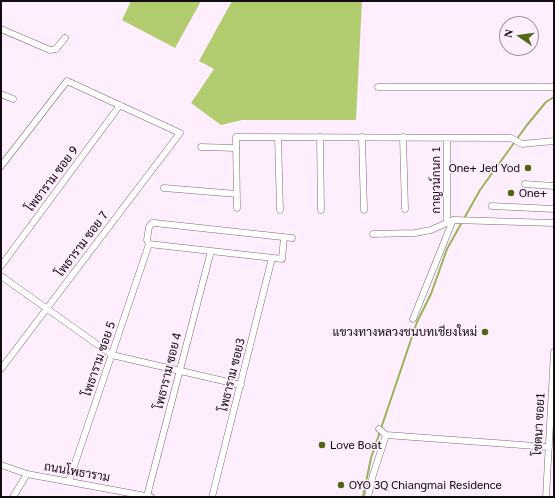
<!DOCTYPE html>
<html>
<head>
<meta charset="utf-8">
<style>
	body { margin:0 }
	#map { position:relative; width:555px; height:498px; overflow:hidden; background:#ffeefe; font-family:Georgia,serif }
	canvas { display:block }
	.frame { position:absolute; inset:0; border:2px solid #120c12; pointer-events:none }
	.north { position:absolute; left:499px; top:16px; width:40px; height:40px; box-sizing:border-box; background:#ffeefe; border:1px solid #a094a0; border-radius:50%; rotate:283deg; font-size:11px; font-weight:700; line-height:16px; text-align:center; color:#120c12 }
	.north::after { content:''; display:block; margin:auto; width:14px; height:18px; background:#526714; clip-path:polygon(50% 0,100% 100%,50% 72%,0 100%) }
</style>
</head>
<body>
<div id="map">
<canvas width="555" height="498"></canvas>
<div class="frame"></div>
<div class="north">N</div>
</div>
<script>
const ctx = document.querySelector('canvas').getContext('2d');
ctx.lineJoin = 'round';
function fill(path, color) { ctx.fillStyle = color; ctx.fill(path, 'evenodd'); }
const toPath = rows => new Path2D(rows.map(r => 'M' + r).join(''));
function stroke(path, color, width, dash) { ctx.strokeStyle = color; ctx.lineWidth = width; ctx.lineCap = dash ? 'butt' : 'round'; ctx.setLineDash(dash || []); ctx.stroke(path); }
function label(font, color, halo, rows, align = 'center') {
  ctx.font = font + ' Georgia,Sarabun,serif'; ctx.lineWidth = 3; ctx.setLineDash([]); ctx.textBaseline = 'middle'; ctx.strokeStyle = halo; ctx.fillStyle = color; for (const [text, x, y, turn = 0] of rows) {
    ctx.save(); ctx.translate(x, y); ctx.rotate((+turn || 0) * Math.PI / 180); ctx.textAlign = isNaN(turn) ? turn : align; if (halo) ctx.strokeText(text, 0, 0); ctx.fillText(text, 0, 0); ctx.restore();
  }
}
fill(toPath([
	[131,1,201,1,175,48,122,20],
	[232,1,362,1,356,120,242,120,221,125,191,103,214,69,199,61]
]), '#b1cd70');
stroke(toPath([
	[363,497,371,458,417,322,431,294,447,249,480,190,527,125,546,102,554,97]
]), '#98b457', 2);
const street = toPath([
	[1,29,50,50,56,49,65,38],
	[378,87,554,87],
	[1,94,13,99],
	[278,137,280,210],
	[320,137,321,210],
	[362,137,364,210],
	[403,137,405,209],
	[447,138,447,222],
	[201,147,236,148],
	[1,166,67,81,180,133,1,369],
	[525,184,554,186],
	[164,188,237,194],
	[492,206,554,209],
	[237,208,236,137,511,138,522,144,554,141],
	[373,234,415,233,431,230,453,220,554,223],
	[149,244,147,240,149,227,152,223,155,223,292,238],
	[149,244,282,259,284,237],
	[1,266,120,105],
	[1,276,112,355,241,385],
	[413,319,453,220],
	[379,429,386,435,549,447],
	[1,465,27,474,151,497],
	[69,481,149,244],
	[147,496,211,251],
	[13,497,27,474],
	[212,497,272,258],
	[368,497,373,475,386,435],
	[546,497,554,352]
]);
stroke(street, '#7b697a', 7);
stroke(street, '#fff', 6);
for (const [x, y, r, color] of [
	[528,168,4,"#526714"],
	[511,193,4,"#526714"],
	[485,332,4,"#526714"],
	[322,445,4,"#526714"],
	[341,485,4,"#526714"]
]) { const dot = new Path2D(); dot.arc(x, y, r, 0, 2 * Math.PI); ctx.fillStyle = color; ctx.fill(dot); stroke(dot, '#ffeefe', 1.5); }
label('12px', '#120c12', '#ffeefe', [
	["One+ Jed Yod",520,168,"right"],
	["One+",519,193],
	["แขวงทางหลวงชนบทเชียงใหม่",477,332,"right"],
	["Love Boat",330,445],
	["OYO 3Q Chiangmai Residence",349,485]
], 'left');
label('12px', '#120c12', '#ffeefe', [
	["โพธาราม ซอย 9",52,179,-53],
	["กาญวน์กนก 1",436,180,-90],
	["โพธาราม ซอย 7",82,244,-53],
	["โพธาราม ซอย 5",99,359,-71],
	["โพธาราม ซอย 4",168,371,-76],
	["โพธาราม ซอย3",232,375,-76],
	["โชตนา ซอย1",539,424,-87],
	["ถนนโพธาราม",77,472,10]
]);
</script>
</body>
</html>
